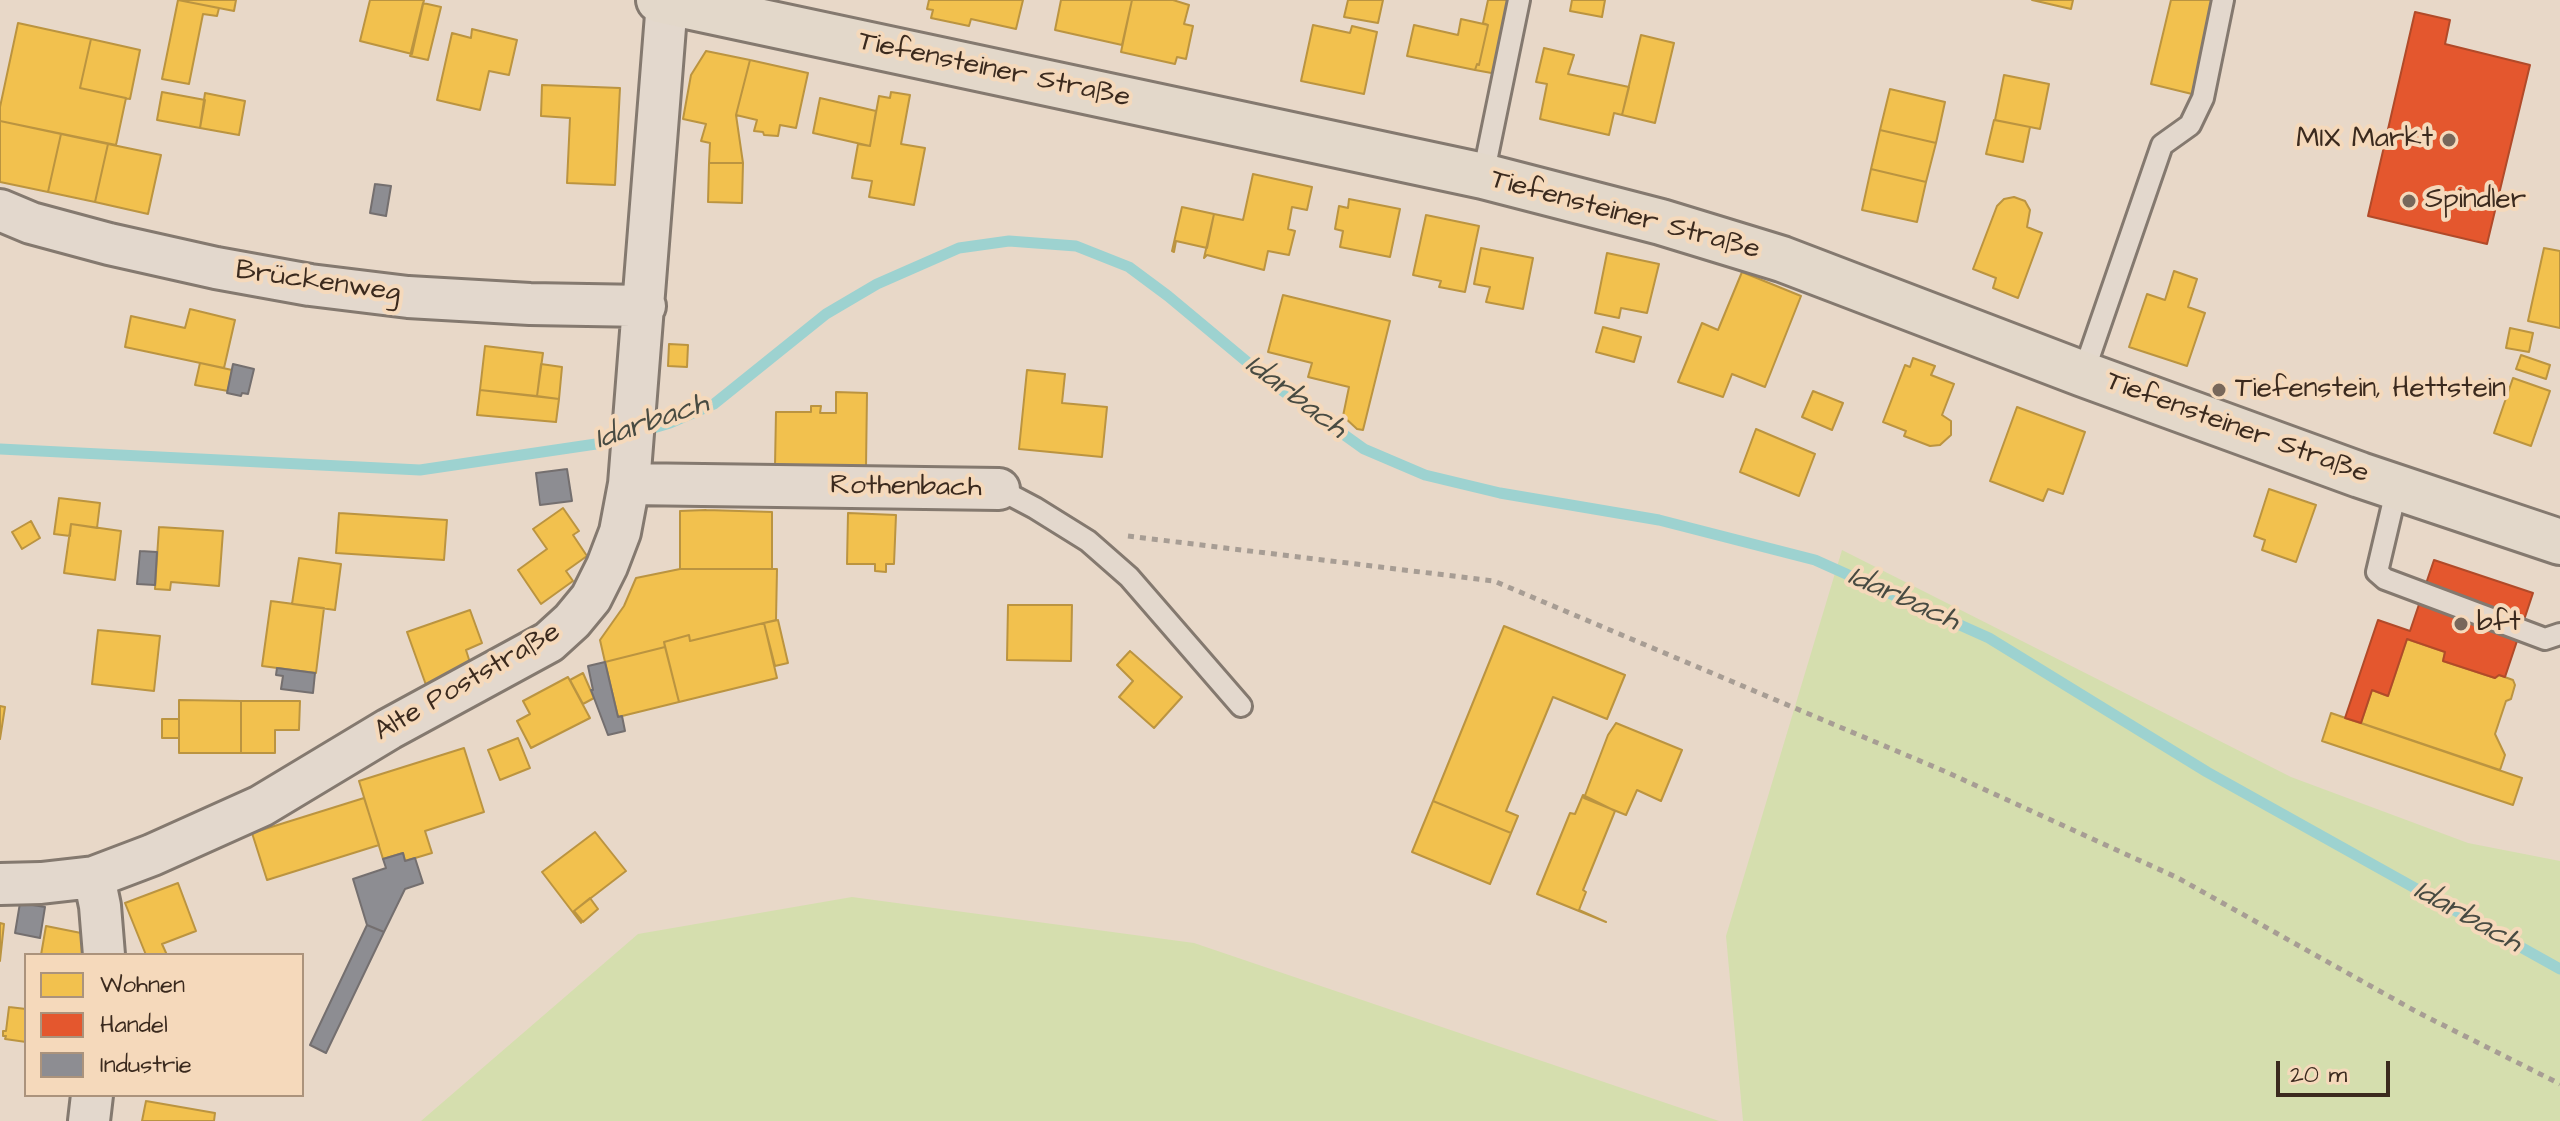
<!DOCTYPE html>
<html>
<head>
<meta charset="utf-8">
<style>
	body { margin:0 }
	#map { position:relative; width:2560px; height:1121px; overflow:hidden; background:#e8d8c8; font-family:"Architects Daughter",sans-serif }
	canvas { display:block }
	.legend { position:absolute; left:24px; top:953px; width:280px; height:144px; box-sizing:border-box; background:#f5d9bb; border:2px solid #ab937c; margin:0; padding:10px 14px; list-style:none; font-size:24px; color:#3b2a1e }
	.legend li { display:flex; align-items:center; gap:16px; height:40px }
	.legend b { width:40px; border:2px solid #ab937c }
	.scale { position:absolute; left:2276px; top:1061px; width:114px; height:36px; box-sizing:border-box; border:4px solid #3b2a1e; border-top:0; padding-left:10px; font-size:24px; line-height:28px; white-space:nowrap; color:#3b2a1e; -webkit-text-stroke:6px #f5d9bb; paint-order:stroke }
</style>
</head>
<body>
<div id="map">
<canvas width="2560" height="1121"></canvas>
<ul class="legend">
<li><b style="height:22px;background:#f2c14e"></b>Wohnen</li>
<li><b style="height:22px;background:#e4572e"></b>Handel</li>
<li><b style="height:22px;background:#8d8d92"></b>Industrie</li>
</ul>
<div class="scale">20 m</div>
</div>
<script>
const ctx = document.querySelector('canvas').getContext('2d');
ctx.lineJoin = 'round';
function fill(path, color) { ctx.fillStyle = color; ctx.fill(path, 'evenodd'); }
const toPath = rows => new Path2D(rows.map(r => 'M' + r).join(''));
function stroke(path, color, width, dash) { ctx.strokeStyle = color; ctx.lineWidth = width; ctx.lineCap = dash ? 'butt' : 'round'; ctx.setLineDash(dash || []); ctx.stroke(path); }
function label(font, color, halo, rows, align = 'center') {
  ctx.font = font + ' "Architects Daughter",sans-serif'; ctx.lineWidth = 8; ctx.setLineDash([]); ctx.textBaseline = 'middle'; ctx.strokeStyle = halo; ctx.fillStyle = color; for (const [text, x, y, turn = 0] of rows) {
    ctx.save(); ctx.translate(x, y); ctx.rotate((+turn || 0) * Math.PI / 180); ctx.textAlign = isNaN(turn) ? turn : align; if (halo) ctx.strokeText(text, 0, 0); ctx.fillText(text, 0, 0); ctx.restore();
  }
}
fill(toPath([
	[1842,550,2291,777,2468,843,2560,861,2560,1121,1743,1121,1726,936],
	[852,897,1194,943,1719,1121,421,1121,638,934]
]), '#d5deae');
const homes = toPath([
	[178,0,236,0,234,11,178,0],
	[178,0,219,8,217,16,203,14,189,84,162,79,178,0],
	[370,0,424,0,412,54,360,41,370,0],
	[929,0,1023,0,1016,29,971,19,969,26,931,18,933,10,927,9,929,0],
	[1061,0,1132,0,1122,45,1055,30,1061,0],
	[1132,0,1173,0,1189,5,1184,24,1193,26,1186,59,1177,57,1175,64,1121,52,1132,0],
	[1348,0,1383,0,1378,23,1344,17,1348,0],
	[1488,0,1513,0,1497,74,1475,70,1477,64,1479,65,1488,25,1483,23,1488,0],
	[1572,0,1605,0,1602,17,1570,11,1572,0],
	[2032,0,2073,0,2071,9,2032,0],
	[2171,0,2214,0,2192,94,2151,84,2171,0],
	[423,3,441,7,428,60,410,56,423,3],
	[1461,19,1488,25,1479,65,1477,64,1475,70,1407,56,1414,25,1458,35,1461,19],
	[18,23,91,39,80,88,126,98,116,145,0,121,0,107,18,23],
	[1313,25,1350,33,1352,26,1377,32,1364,94,1301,81,1313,25],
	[472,29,517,40,509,75,489,71,480,110,437,100,452,33,471,38,472,29],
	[1641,35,1674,43,1655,123,1622,115,1641,35],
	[91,39,140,50,130,99,80,88,91,39],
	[1544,48,1574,55,1568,74,1629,87,1622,115,1614,113,1609,135,1540,119,1547,84,1536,82,1544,48],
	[706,51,750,60,736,115,743,163,709,163,710,143,701,141,706,124,683,119,691,75,706,51],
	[750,60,808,73,796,128,780,125,778,136,764,135,763,132,754,131,757,120,736,115,750,60],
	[2004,75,2049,84,2040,129,1995,120,2004,75],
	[542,85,620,88,615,185,567,183,570,118,541,116,542,85],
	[1890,89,1945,102,1936,143,1880,130,1890,89],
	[162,92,205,100,200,128,157,120,162,92],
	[891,92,910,95,901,144,925,148,914,205,869,197,872,181,852,178,858,144,870,146,879,96,890,98,891,92],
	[205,93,245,101,239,135,200,128,205,93],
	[820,98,876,111,870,146,813,133,820,98],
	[1994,120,2030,127,2023,162,1986,154,1994,120],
	[0,121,61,134,48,192,0,182,0,121],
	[1880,130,1936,143,1926,182,1871,169,1880,130],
	[61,134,108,144,95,202,48,192,61,134],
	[108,144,161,155,148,214,95,202,108,144],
	[709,163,743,163,742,203,708,202,709,163],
	[1871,169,1926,182,1917,222,1862,210,1871,169],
	[1253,174,1312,187,1307,210,1292,207,1288,229,1295,231,1289,255,1268,251,1264,270,1207,255,1204,258,1214,214,1243,220,1253,174],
	[2014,197,2025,201,2030,210,2027,227,2042,233,2018,298,1993,288,1996,278,1973,269,1997,206,2004,199,2014,197],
	[1349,199,1400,209,1390,257,1340,247,1343,231,1335,229,1339,206,1348,208,1349,199],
	[1182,207,1214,214,1207,248,1176,241,1174,252,1172,251,1182,207],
	[1426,215,1479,226,1465,292,1439,287,1441,281,1413,275,1426,215],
	[1481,248,1533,258,1523,309,1486,302,1490,287,1474,284,1481,248],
	[2544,248,2560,251,2560,328,2528,321,2544,248],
	[1607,253,1659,264,1647,313,1621,308,1619,318,1595,313,1607,253],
	[2174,271,2197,279,2188,307,2205,313,2187,366,2129,347,2147,294,2165,300,2174,271],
	[1742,272,1801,296,1765,387,1732,374,1723,397,1678,382,1702,323,1718,330,1742,272],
	[1283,295,1390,321,1363,430,1357,429,1343,416,1349,387,1308,377,1312,363,1268,352,1283,295],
	[190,309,235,320,224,368,125,347,131,316,185,328,190,309],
	[1603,327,1641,337,1634,362,1596,352,1603,327],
	[2510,328,2533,333,2529,352,2506,348,2510,328],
	[669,344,688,345,687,367,668,366,669,344],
	[485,346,543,353,537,396,480,390,485,346],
	[2521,355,2550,365,2546,379,2516,369,2521,355],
	[1913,358,1935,366,1931,375,1954,384,1942,415,1951,421,1951,435,1940,445,1930,446,1904,436,1906,431,1883,422,1905,365,1910,367,1913,358],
	[200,363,232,370,228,391,195,385,200,363],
	[541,364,562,367,559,399,537,396,541,364],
	[1027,370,1065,374,1062,403,1107,407,1102,457,1019,449,1027,370],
	[2513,378,2550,391,2531,446,2494,433,2513,378],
	[480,390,559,399,556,422,477,415,480,390],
	[1813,391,1843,403,1832,430,1802,417,1813,391],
	[836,392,867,393,866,467,775,466,776,412,811,412,811,406,821,406,820,413,836,413,836,392],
	[2017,407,2085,432,2063,494,2048,489,2043,501,1990,481,2017,407],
	[1756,429,1815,454,1799,496,1740,472,1756,429],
	[2269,489,2316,505,2296,562,2262,550,2265,540,2254,536,2269,489],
	[59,498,100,503,97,528,71,524,70,536,54,534,59,498],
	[563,508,579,531,573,535,587,556,566,571,573,581,541,604,518,570,547,549,533,529,563,508],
	[706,510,772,512,772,569,680,569,680,511,706,510],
	[339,513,447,520,444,560,336,553,339,513],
	[848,513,896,515,894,564,886,564,886,572,875,571,875,564,847,564,848,513],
	[31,521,40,538,22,549,12,532,31,521],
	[71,524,121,531,115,580,64,573,71,524],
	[159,527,223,531,219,586,171,582,170,590,155,589,159,527],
	[299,558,341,564,335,610,292,604,299,558],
	[680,569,777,569,776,620,690,641,689,635,664,642,665,647,605,662,600,640,624,606,636,578,680,569],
	[271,601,324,608,316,673,262,666,271,601],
	[1008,605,1072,605,1071,661,1007,660,1008,605],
	[470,610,482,643,466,650,472,669,426,685,407,632,470,610],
	[778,620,788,663,775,666,764,623,778,620],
	[764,623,777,678,679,702,664,642,689,635,690,641,764,623],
	[1504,626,1625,675,1607,719,1553,697,1506,811,1518,816,1511,833,1433,801,1504,626],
	[98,630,160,636,154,691,92,684,98,630],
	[2407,639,2445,652,2443,661,2495,678,2499,675,2513,680,2515,685,2511,699,2506,701,2495,734,2505,755,2500,770,2361,723,2372,690,2388,696,2407,639],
	[665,647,679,702,618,717,605,662,665,647],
	[1130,651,1182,697,1154,728,1119,697,1133,681,1117,665,1130,651],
	[583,673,594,698,583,704,570,680,583,673],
	[568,677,590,718,531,748,517,721,530,714,523,701,568,677],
	[179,700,241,701,241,753,179,753,179,700],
	[241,701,300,701,299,730,275,730,275,753,241,753,241,701],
	[0,706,5,707,0,739,0,706],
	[2331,713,2522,778,2513,805,2322,741,2331,713],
	[162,719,179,719,179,738,162,738,162,719],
	[1616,723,1682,750,1661,801,1637,790,1626,815,1584,798,1608,735,1616,723],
	[518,738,530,768,500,780,488,750,518,738],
	[464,748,484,812,425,831,432,853,405,861,403,853,383,859,359,781,464,748],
	[1583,795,1615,811,1583,890,1586,892,1579,910,1606,922,1537,894,1570,813,1575,814,1583,795],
	[364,798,379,845,267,880,252,833,364,798],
	[1433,801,1511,833,1490,884,1412,852,1433,801],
	[595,832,626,871,574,911,581,923,542,872,595,832],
	[178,883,196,931,162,944,167,955,146,955,125,903,178,883],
	[590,898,598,909,583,922,574,911,590,898],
	[0,923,4,924,0,961,0,923],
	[46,926,86,934,82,955,41,955,46,926],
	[9,1007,26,1009,26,1042,5,1039,6,1036,3,1036,3,1031,6,1031,9,1007],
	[146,1101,215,1113,214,1121,142,1121,146,1101]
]);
fill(homes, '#f2c14e');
stroke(homes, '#bb9440', 2);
const shops = toPath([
	[2415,12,2450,20,2445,44,2530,65,2487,244,2368,216,2415,12],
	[2434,560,2533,593,2505,677,2499,675,2495,678,2443,661,2445,652,2407,639,2388,696,2372,690,2361,723,2345,718,2378,620,2410,631,2434,560]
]);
fill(shops, '#e4572e');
stroke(shops, '#b14a29', 2);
const industry = toPath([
	[375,184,391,186,386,216,370,213,375,184],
	[233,364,254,369,248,394,242,393,241,396,227,393,233,364],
	[567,469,572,501,540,505,536,473,567,469],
	[140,551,157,552,155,585,137,584,140,551],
	[605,662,618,717,622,716,625,731,608,735,591,690,593,690,588,666,605,662],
	[277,668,315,673,313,693,281,689,283,676,276,675,277,668],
	[403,853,405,861,415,858,423,883,405,889,384,932,367,925,353,879,386,868,383,859,403,853],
	[20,903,45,907,40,938,15,933,20,903],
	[367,925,384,932,326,1053,310,1045,367,925]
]);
fill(industry, '#8d8d92');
stroke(industry, '#746f6f', 2);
stroke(toPath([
	[640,432,670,423,714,404,826,314,877,284,959,248,1009,241,1076,246,1129,267,1168,296,1276,386,1364,449,1425,475,1500,493,1659,520,1815,560,1989,638,2207,772,2560,969],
	[0,449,420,470,596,444,624,436]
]), '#9dd2d0', 11);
const lane = toPath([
	[1483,176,1519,0],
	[2083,374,2162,145,2190,125,2203,98,2223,0],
	[2397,487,2377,572,2385,579,2545,639,2560,634],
	[999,489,1035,508,1088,541,1129,577,1241,706]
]);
const street = toPath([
	[0,210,31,223,109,244,216,268,310,285,408,297,530,304,645,306],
	[629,484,999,489],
	[94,877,100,906,104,955],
	[0,884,41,883,94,877,152,855,261,806,389,729,549,642,572,621,591,598,607,566,620,532,629,484,667,2],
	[89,1121,92,1095]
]);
const primary = toPath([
	[659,0,1483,176,1661,222,1782,259,2083,374,2360,475,2560,542]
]);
stroke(lane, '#84796f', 26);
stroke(street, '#84796f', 46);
stroke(primary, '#84796f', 50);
stroke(toPath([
	[1128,536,1494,581,1944,771,2178,878,2417,1012,2560,1084]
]), '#a79d94', 5, [6, 6]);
stroke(lane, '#e3d8cd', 20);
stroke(street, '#e3d8cd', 40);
stroke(primary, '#e3d8ca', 44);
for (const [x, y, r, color] of [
	[2449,140,8,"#78675a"],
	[2409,201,8,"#78675a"],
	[2219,390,8,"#78675a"],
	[2461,624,8,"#78675a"]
]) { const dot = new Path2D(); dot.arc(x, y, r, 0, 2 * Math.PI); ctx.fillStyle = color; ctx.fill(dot); stroke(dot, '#f5d9bb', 3); }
label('28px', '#3b2a1e', '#f5d9bb', [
	["Tiefensteiner Straße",994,71,12],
	["Tiefensteiner Straße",1625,216,15],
	["Brückenweg",318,283,8],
	["Tiefensteiner Straße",2237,429,20],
	["Rothenbach",906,488,1],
	["Alte Poststraße",468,683,-30]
]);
label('28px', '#3b2a1e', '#f5d9bb', [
	["MIX Markt",2433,140,"right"],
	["Spindler",2425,201],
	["Tiefenstein, Hettstein",2235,390],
	["bft",2477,624]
], 'left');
label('italic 30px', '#484b42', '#f5d9bb', [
	["Idarbach",1295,398,37],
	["Idarbach",652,423,-19],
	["Idarbach",1903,600,24],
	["Idarbach",2467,918,29]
]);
</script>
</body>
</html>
